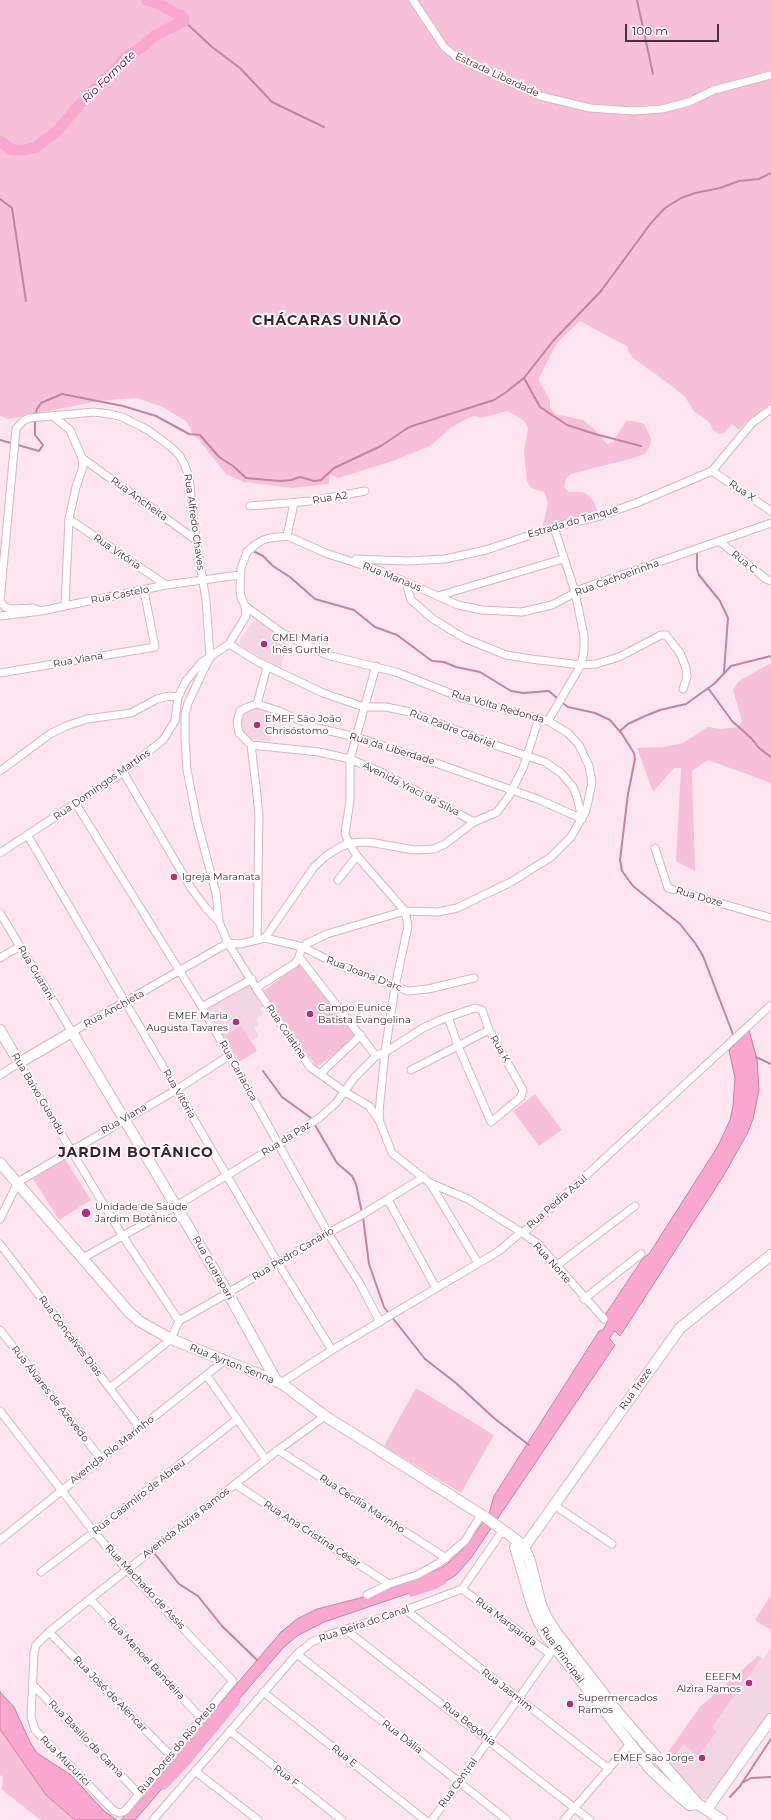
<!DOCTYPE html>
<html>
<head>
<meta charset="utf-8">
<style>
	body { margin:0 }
	#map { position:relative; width:771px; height:1820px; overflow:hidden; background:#ffe5f0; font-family:Montserrat,sans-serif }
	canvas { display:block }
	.scale { position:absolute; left:625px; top:24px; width:94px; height:18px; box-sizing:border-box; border:2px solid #403339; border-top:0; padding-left:5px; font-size:12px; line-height:14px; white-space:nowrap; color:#403339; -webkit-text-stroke:3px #fff8fb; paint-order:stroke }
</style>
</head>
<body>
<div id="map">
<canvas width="771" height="1820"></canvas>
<div class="scale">100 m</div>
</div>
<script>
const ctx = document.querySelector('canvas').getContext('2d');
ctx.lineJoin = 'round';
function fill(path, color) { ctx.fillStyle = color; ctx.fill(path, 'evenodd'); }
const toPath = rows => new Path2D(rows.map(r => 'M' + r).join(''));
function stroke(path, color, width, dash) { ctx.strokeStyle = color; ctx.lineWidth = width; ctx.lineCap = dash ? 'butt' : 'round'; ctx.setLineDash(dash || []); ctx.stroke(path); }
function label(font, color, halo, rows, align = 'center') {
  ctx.font = font + ' Montserrat,sans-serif'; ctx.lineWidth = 4; ctx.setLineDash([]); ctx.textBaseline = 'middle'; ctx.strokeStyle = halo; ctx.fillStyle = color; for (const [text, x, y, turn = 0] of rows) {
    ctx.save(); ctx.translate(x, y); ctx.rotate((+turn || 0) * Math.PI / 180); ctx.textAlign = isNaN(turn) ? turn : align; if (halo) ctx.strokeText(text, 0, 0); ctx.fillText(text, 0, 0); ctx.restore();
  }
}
fill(toPath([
	[257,620,289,639,280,669,240,645,240,639,254,621],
	[252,708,277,714,270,742,249,738,243,732,240,721,242,715],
	[246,985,251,986,263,1007,260,1008,263,1014,256,1019,259,1025,254,1028,259,1036,251,1041,257,1051,239,1062,206,1007],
	[771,1648,771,1711,707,1799,701,1799,668,1766,668,1752,700,1707,758,1656,763,1659]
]), '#f4d5e3');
fill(toPath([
	[0,0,771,0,771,404,746,422,739,430,732,424,724,433,718,434,713,430,710,423,694,411,685,397,677,390,633,358,628,351,628,347,580,321,561,339,554,348,539,378,539,381,550,400,550,407,555,414,583,420,595,430,607,444,613,442,626,421,633,421,644,424,651,438,650,446,645,454,630,459,571,474,566,479,564,487,569,492,582,492,587,494,594,502,598,514,543,525,548,503,544,492,531,488,527,481,524,451,528,428,524,421,517,416,507,411,481,418,474,416,464,420,451,428,430,446,390,462,338,478,330,474,329,484,292,488,244,482,226,474,199,440,194,436,187,422,163,407,137,398,98,401,9,419,0,416],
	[771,664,771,783,708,760,692,771,695,871,676,861,681,768,674,768,653,792,637,748,663,747,683,743,708,727,720,729,738,727,742,721,733,690,739,681,765,666],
	[302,962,359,1035,317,1067,262,992],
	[241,1026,257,1051,240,1061,224,1036],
	[535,1094,562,1130,539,1146,513,1111],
	[65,1159,91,1200,59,1220,33,1179],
	[416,1388,494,1435,461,1493,384,1446],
	[771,1595,771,1630,755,1620],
	[758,1656,761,1658,712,1727,717,1731,699,1756,683,1744,668,1766,668,1752,700,1707],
	[0,1729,46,1795,75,1820,41,1820,2,1790,3,1777,0,1775]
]), '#f8bfd9');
const water = toPath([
	[749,1030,757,1059,759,1090,753,1119,748,1132,724,1175,620,1336,615,1331,609,1338,615,1345,471,1558,456,1575,448,1580,324,1622,297,1636,283,1648,135,1820,121,1820,281,1632,297,1619,317,1609,364,1597,439,1569,448,1563,464,1548,489,1514,494,1496,599,1331,603,1330,608,1321,604,1319,605,1315,643,1258,649,1254,718,1146,730,1120,733,1106,735,1078,729,1050,749,1030],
	[0,1692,14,1707,30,1742,37,1753,71,1775,104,1811,117,1820,75,1820,46,1795,0,1729,0,1692]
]);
fill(water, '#f8a7ce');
stroke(water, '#c184a1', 1);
stroke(toPath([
	[637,0,653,74],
	[184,21,212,47,240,68,272,102,324,127],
	[0,199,12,208,26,301],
	[524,378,540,407,567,425,595,434,641,446],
	[35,415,37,409,41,403,62,394,123,406,156,416,189,434,200,435,219,457,233,466,246,478,280,481,291,480,300,477,314,481,321,480,334,468,381,446,409,427,494,400,505,393,524,378,553,341,601,291,651,223,665,208,681,198,695,193,720,188,739,181,759,179,771,173],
	[0,440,39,451,43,445,35,435,35,420],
	[253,551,263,556,273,566,290,577,315,599,354,610,375,627,397,635,432,661,444,662,456,667,480,672,511,691,523,693,549,691,558,699],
	[697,552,697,569,699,575,720,601,728,618,724,672],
	[708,688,732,721,751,738,759,748,771,757],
	[561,702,568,707,595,713,610,720,622,734,634,753,635,759,628,794,620,860,622,871,633,886,680,924,695,943,703,956,734,1037],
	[620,731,628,724,645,716,660,710,686,704,714,684,731,666,771,656],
	[756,1057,771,1064],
	[263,1071,282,1097,311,1118,337,1163,352,1176,356,1184,362,1213],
	[363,1217,369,1264,384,1307,425,1359,456,1383,495,1419,529,1445],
	[155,1554,179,1584,198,1596,222,1626,257,1660],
	[744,1782,751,1778,771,1777],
	[740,1786,771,1739],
	[730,1797,741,1785]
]), '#c184a1', 2);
stroke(toPath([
	[412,1593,434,1586,443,1581],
	[164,1786,187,1762,237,1701]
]), '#f8a7ce', 7);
stroke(toPath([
	[0,141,12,150,24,150,36,147,56,132,89,94,114,71,126,57,142,47,154,36,184,21,183,17,159,4,146,0]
]), '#f8a7ce', 11);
const street = toPath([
	[413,0,444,47,458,58,540,96,590,108,633,111,662,109,689,102,714,90,771,75],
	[53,416,70,430,82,458,83,467,76,487,69,519,65,606],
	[82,458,196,540],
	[712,471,771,511],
	[250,506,311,501,365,491],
	[69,519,166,585],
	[287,536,294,503],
	[719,541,766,579,771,581],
	[356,559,407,561,445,559,486,550,554,527,600,516,639,502,712,471,752,423,771,409],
	[406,583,411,600,433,619,464,638,506,655,531,659,581,665,596,664,619,657,661,635,666,635,680,653,686,668,687,677,683,689],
	[438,596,563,559],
	[245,606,282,633,327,655,396,672,462,698,548,721,568,733,579,745,589,766,592,782,586,811,571,837,551,857,511,882,457,908,438,912,405,911,327,934,306,944,301,950,298,960,294,964,256,988],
	[41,611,33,608,12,609,5,607,0,601,16,429,23,421,29,418,94,412,110,414,122,417,148,430,171,447,180,456,185,466,189,477,196,540,206,600,210,658],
	[0,616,41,611,166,585,240,575],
	[229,644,258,662,323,693,364,707,386,707,410,712,498,746,545,762,561,773,573,787,577,797,582,819],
	[209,659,188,703,185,714,185,738,187,770,197,821,216,893,219,921],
	[376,666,350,759,350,801,345,833,349,843,357,856,405,911,408,926,395,987,385,1052,379,1112,380,1122],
	[0,673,155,647,144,591],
	[257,704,267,667],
	[548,721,581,665,584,651,584,636,575,592,554,527],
	[251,745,319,752,350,759,383,773,474,822],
	[0,771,50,734,66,726,87,719,131,713,157,699,169,696,178,697],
	[123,772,191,888,206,908,219,922,228,943,256,988,310,1067,345,1092,369,1106,380,1122,392,1153,430,1183,478,1263],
	[76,804,202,1007,328,1233,360,1284,380,1322],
	[28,836,278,1263,332,1350],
	[655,848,668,888,771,918],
	[0,853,123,772,163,740,175,721,178,697,186,681,201,663,229,644,246,616,245,606,241,597,240,589,241,568,247,552,255,545,263,540,270,538,287,536,328,554,381,571,458,605,482,610,522,612,552,605,584,588,771,523],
	[338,880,357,856],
	[0,913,72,1032,228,943],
	[265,938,314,867,326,856,337,849,349,843,369,842,414,850,434,849,445,844,474,822,497,812,509,796,523,768,539,718],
	[257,939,259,816,256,786,251,745,239,733,237,722,240,711,248,707,257,704,279,711,317,728,356,737,433,762,540,800,582,819],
	[228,943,240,944,265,938,303,947,336,964,408,991,428,989,474,978],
	[299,957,376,1056],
	[0,958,20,946],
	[202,1007,252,979],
	[411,1070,489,1030],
	[320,1074,361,1035],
	[0,1075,19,1063,122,1235,179,1321],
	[430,1183,468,1199,521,1232,538,1244,604,1319],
	[388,1200,436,1288],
	[0,1219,18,1182,176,1090,230,1055],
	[0,1244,140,1428],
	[83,1258,176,1206,279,1144,319,1118,336,1103,355,1077,376,1056,392,1048,423,1028,438,1021,448,1017,475,1008,482,1010,489,1030,523,1090,521,1097,491,1122,458,1046,448,1017],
	[556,1266,635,1206],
	[584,1299,641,1254],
	[0,1330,101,1459],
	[207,1376,266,1460],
	[281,1383,332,1350,499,1251,521,1232,528,1229,771,1005],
	[110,1388,171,1339,179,1321,228,1293,328,1233,360,1216,424,1177],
	[0,1411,94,1532,127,1570,233,1681,125,1811,120,1813,114,1811,35,1730,31,1717,34,1653,36,1645,49,1632,90,1599,127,1570,278,1450,325,1416],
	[278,1450,446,1558],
	[235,1484,389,1584],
	[554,1505,612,1544],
	[0,1540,224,1361],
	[41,1572,94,1532,236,1420],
	[462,1589,550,1654],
	[367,1595,389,1584,417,1575,439,1563,465,1541,481,1515],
	[90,1599,202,1719],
	[406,1610,609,1769],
	[346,1630,590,1820],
	[49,1632,171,1756],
	[297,1654,507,1820],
	[33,1685,139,1794],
	[263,1692,425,1820],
	[230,1731,342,1820],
	[195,1771,258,1820],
	[153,1820,297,1654,312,1642,325,1636,406,1610,462,1589,503,1530],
	[432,1820,555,1647],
	[564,1820,630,1744]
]);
const secondary = toPath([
	[0,1030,19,1063,72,1032,228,1293,277,1382],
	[0,1163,129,1312,139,1321,171,1339,281,1383,325,1416,485,1517,523,1545,530,1561,541,1605,547,1618,556,1632,620,1715,698,1804,722,1820],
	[515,1547,531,1602,538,1620,546,1636,650,1769,680,1797,690,1805,698,1804],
	[517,1552,525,1546,680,1328,771,1255],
	[707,1809,771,1719]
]);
stroke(street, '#d6b6c4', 9);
stroke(secondary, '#d6b6c4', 12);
stroke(street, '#fff', 7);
stroke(secondary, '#fff', 10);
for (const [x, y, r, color] of [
	[264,644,4,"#b02e7a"],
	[257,725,4,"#b02e7a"],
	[174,877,4,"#b02e7a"],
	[310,1014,4,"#b02e7a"],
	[236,1022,4,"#b02e7a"],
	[86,1213,5,"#b02e7a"],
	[749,1683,4,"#b02e7a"],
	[570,1704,4,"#b02e7a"],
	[702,1758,4,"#b02e7a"]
]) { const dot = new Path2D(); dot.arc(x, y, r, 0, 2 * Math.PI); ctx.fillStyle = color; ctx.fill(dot); stroke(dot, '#fff8fb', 1.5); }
label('10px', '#403339', '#fff8fb', [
	["Estrada Liberdade",497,75,25],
	["Rua X",742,491,34],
	["Rua A2",330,498,-9],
	["Rua Ancheita",139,499,36],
	["Rua Alfredo Chaves",194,522,82],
	["Estrada do Tanque",573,522,-16],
	["Rua Vitória",117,552,34],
	["Rua C",744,562,39],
	["Rua Manaus",392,577,22],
	["Rua Cachoeirinha",617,578,-20],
	["Rua Castelo",120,595,-11],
	["Rua Viana",78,660,-10],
	["Rua Volta Redonda",498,707,16],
	["Rua Padre Gabriel",452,729,21],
	["Rua da Liberdade",392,749,17],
	["Rua Domingos Martins",102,785,-35],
	["Avenida Yraci da Silva",411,789,27],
	["Rua Doze",699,897,16],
	["Rua Guarani",36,973,59],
	["Rua Joana D'arc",364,974,21],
	["Rua Anchieta",114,1009,-29],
	["Rua Colatina",286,1032,56],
	["Rua K",500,1049,60],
	["Rua Cariacica",238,1071,61],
	["Rua Baixo Guandu",38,1094,59],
	["Rua Vitória",179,1094,60],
	["Rua Viana",124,1119,-30],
	["Rua da Paz",286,1139,-32],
	["Rua Pedra Azul",557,1202,-41],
	["Rua Pedro Canário",293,1254,-31],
	["Rua Norte",552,1263,48],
	["Rua Guarapari",213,1268,60],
	["Rua Gonçalves Dias",70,1336,53],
	["Rua Ayrton Senna",232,1364,22],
	["Rua Treze",636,1389,-55],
	["Rua Álvares de Azevedo",50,1394,52],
	["Avenida Rio Marinho",112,1450,-38],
	["Rua Casimiro de Abreu",139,1497,-38],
	["Rua Cecília Marinho",362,1504,33],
	["Avenida Alzira Ramos",186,1523,-38],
	["Rua Ana Cristina César",312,1534,33],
	["Rua Machado de Assis",145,1587,47],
	["Rua Margarida",506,1622,37],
	["Rua Beira do Canal",364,1624,-19],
	["Rua Principal",562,1655,54],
	["Rua Manoel Bandeira",146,1659,47],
	["Rua Jasmim",507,1690,38],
	["Rua José de Alencar",110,1694,46],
	["Rua Begônia",469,1724,38],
	["Rua Dália",402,1737,38],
	["Rua Basílio da Gama",86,1739,46],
	["Rua Dores do Rio Preto",177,1748,-50],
	["Rua E",344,1756,38],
	["Rua Mucurici",65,1761,45],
	["Rua F",286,1776,38],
	["Rua Central",458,1783,-54]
]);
label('10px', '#403339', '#fff8fb', [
	["CMEI Maria",272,638],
	["Inês Gurtler",272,650],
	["EMEF São João",265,719],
	["Chrisóstomo",265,731],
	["Igreja Maranata",182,877],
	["Campo Eunice",318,1008],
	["Batista Evangelina",318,1020],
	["EMEF Maria",228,1016,"right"],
	["Augusta Tavares",228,1028,"right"],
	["Unidade de Saúde",95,1207],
	["Jardim Botânico",95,1219],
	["EEEFM",741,1677,"right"],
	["Alzira Ramos",741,1689,"right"],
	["Supermercados",578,1698],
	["Ramos",578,1710],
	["EMEF São Jorge",694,1758,"right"]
], 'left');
label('italic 11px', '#640241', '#fff8fb', [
	["Rio Formate",109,77,-44]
]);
ctx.letterSpacing = '1px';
label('bold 14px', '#3b232f', '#fff8fb', [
	["CHÁCARAS UNIÃO",327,321],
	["JARDIM BOTÂNICO",136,1153]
]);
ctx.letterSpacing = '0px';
</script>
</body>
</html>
